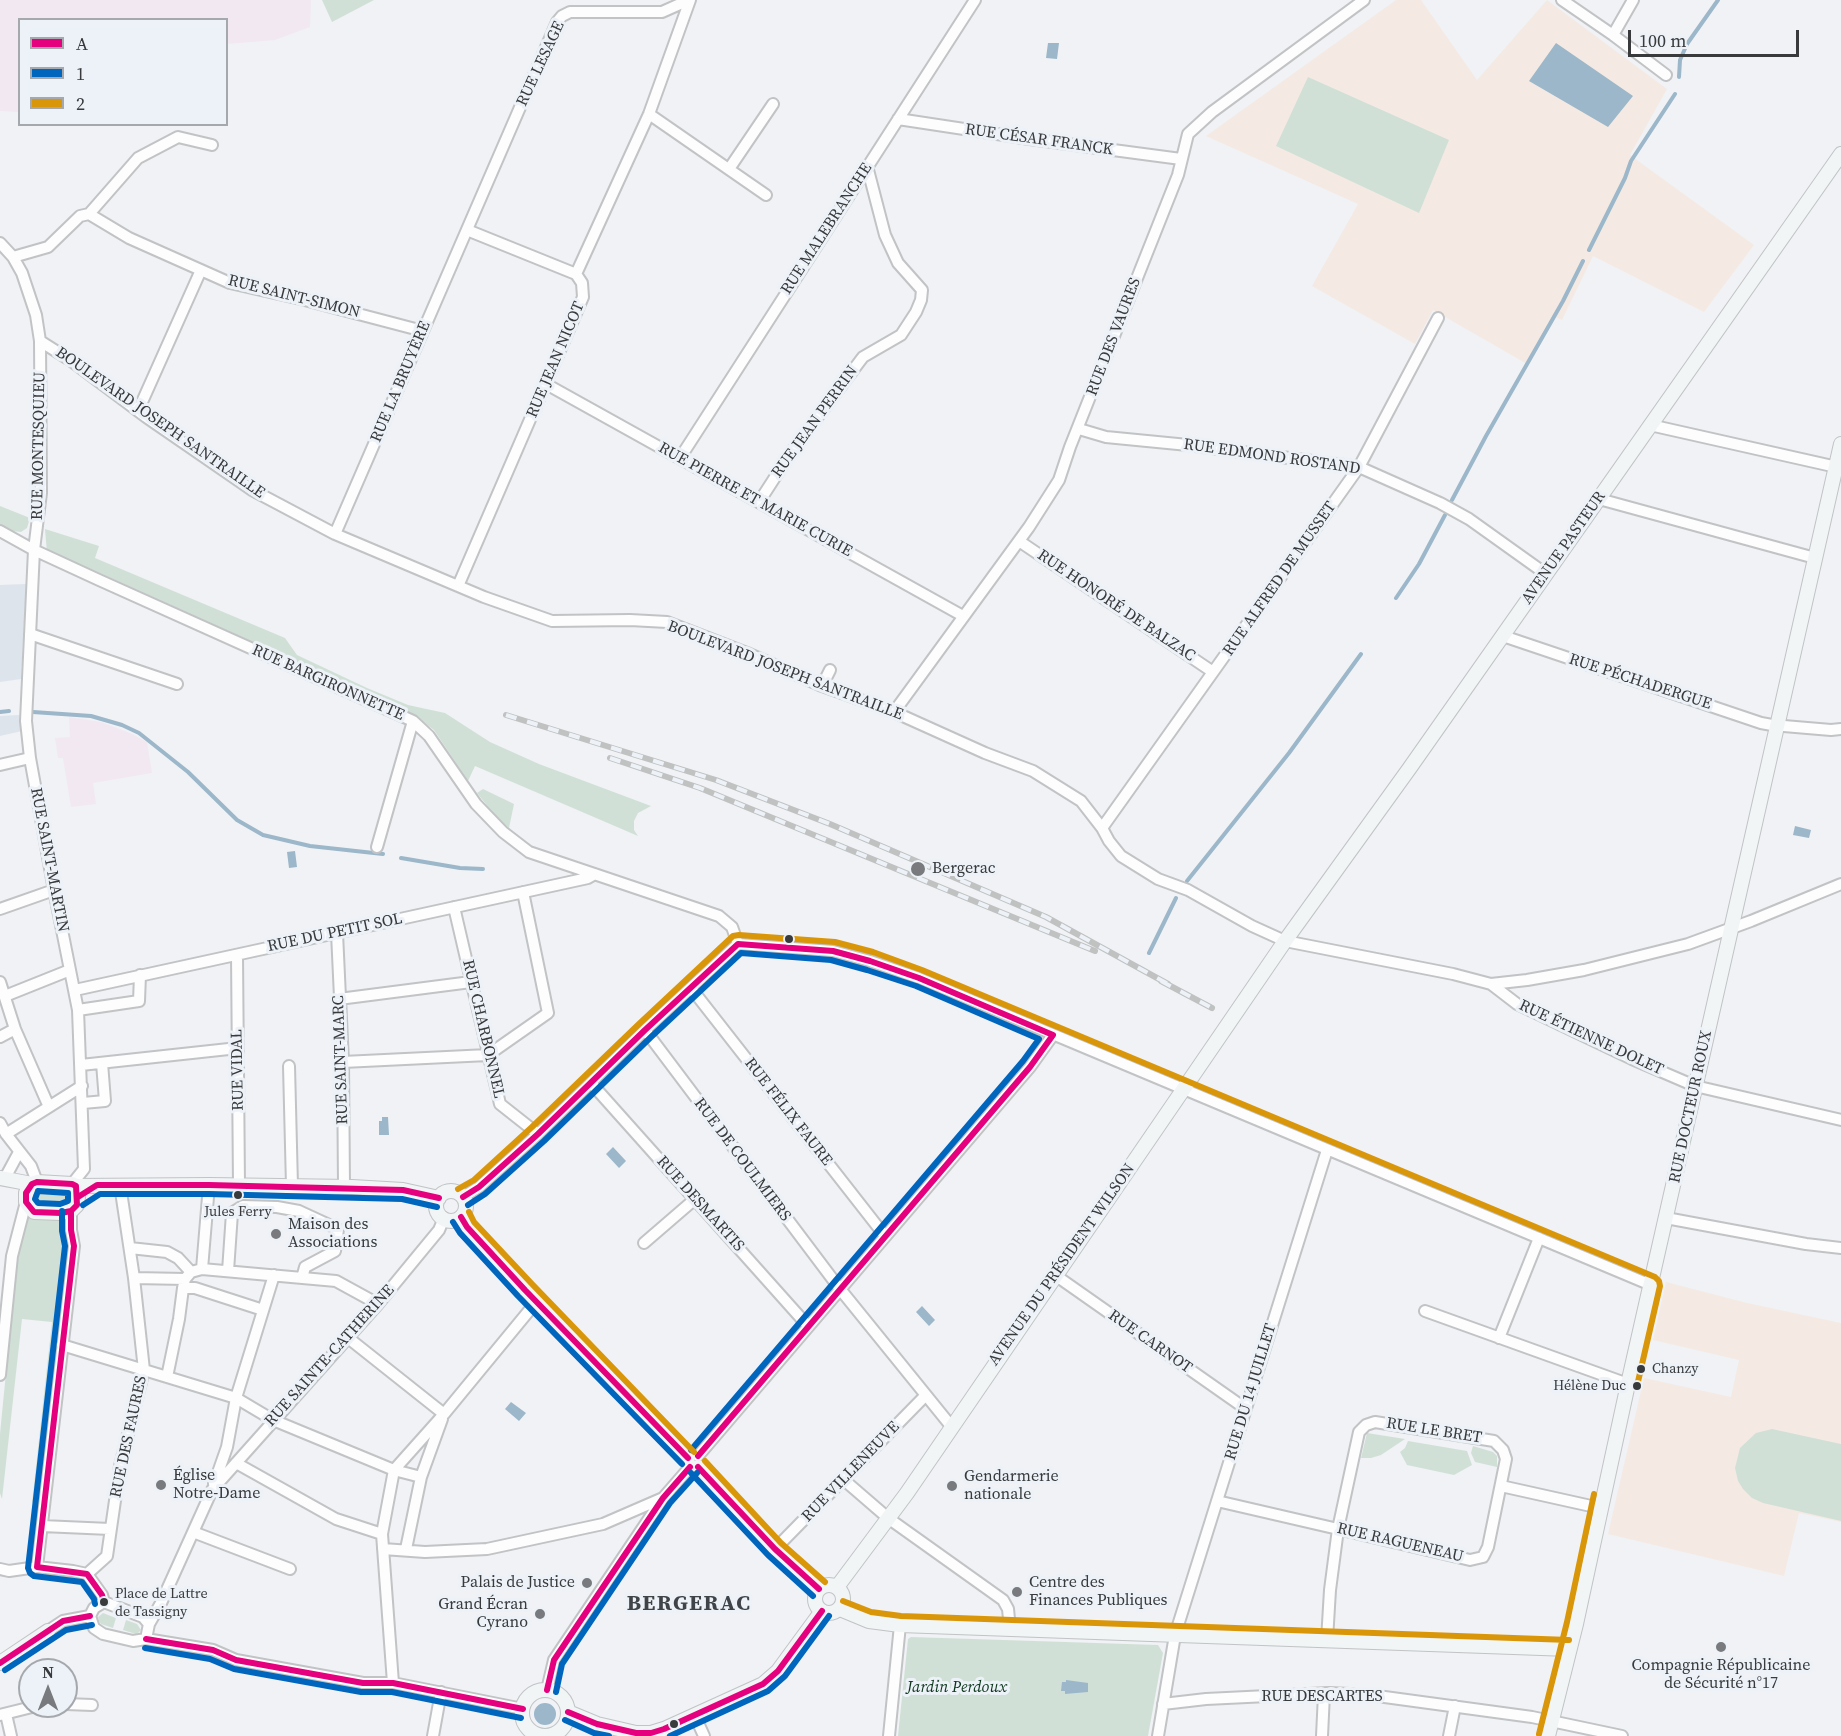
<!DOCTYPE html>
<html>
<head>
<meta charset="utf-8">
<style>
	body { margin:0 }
	#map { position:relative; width:1841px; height:1736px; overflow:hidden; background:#f0f2f5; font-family:"Source Serif 4",serif }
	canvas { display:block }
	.legend { position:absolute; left:18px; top:18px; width:210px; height:108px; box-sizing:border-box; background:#edf2f8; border:2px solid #a5a8ad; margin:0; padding:8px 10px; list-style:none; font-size:18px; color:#383a3c }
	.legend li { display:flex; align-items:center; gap:12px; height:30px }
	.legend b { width:30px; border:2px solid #a5a8ad }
	.north { position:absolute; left:18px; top:1658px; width:60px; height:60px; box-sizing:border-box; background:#edf2f8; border:2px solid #a5a8ad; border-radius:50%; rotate:0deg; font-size:16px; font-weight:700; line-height:24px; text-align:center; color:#383a3c }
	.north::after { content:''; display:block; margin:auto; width:21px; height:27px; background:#787a7d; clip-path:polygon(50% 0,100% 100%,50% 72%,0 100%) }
	.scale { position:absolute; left:1628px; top:30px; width:171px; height:27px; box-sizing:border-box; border:3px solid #383a3c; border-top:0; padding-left:8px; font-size:18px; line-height:21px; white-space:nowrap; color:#383a3c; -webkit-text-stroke:4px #edf2f8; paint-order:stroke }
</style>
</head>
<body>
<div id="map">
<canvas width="1841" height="1736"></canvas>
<ul class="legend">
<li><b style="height:8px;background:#e5007d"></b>A</li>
<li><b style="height:8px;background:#0065bd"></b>1</li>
<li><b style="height:8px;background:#da9609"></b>2</li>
</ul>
<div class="north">N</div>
<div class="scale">100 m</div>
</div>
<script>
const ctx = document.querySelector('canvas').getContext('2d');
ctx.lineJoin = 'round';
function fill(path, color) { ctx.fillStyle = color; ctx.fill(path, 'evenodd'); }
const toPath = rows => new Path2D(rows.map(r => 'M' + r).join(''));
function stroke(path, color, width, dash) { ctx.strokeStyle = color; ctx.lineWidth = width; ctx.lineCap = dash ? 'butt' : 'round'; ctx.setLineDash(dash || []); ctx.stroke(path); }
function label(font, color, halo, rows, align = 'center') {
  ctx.font = font + ' "Source Serif 4",serif'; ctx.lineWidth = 6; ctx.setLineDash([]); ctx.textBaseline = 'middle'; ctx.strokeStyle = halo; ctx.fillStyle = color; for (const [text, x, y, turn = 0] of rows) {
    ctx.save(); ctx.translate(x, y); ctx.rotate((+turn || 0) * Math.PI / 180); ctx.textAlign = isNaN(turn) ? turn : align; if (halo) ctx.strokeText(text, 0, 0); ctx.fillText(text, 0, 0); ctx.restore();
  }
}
fill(toPath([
	[26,584,21,679,0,682,0,585],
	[19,715,22,731,0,736,0,716]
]), '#dee4ec');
fill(toPath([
	[0,0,311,0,310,27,275,40,227,44,226,20,20,20,19,112,0,111],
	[69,717,101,722,130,733,147,742,152,773,93,783,96,804,71,807,63,758,58,758,55,738,70,737]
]), '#f2e8f2');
fill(toPath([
	[1396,0,1421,0,1477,80,1547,0,1667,89,1630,155,1754,245,1704,312,1593,256,1562,320,1553,316,1527,364,1433,310,1415,344,1312,286,1358,204,1206,136],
	[1666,1282,1747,1303,1841,1323,1841,1522,1799,1513,1784,1576,1608,1534,1644,1378,1731,1397,1739,1360,1653,1340]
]), '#f4eae3');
fill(toPath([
	[322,0,374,0,332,22],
	[1308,77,1449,140,1419,213,1276,146],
	[0,506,30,518,27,528,21,532,11,531,0,524],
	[45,529,99,546,95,558,285,638,297,655,367,688,408,705,445,713,490,742,539,764,651,806,638,813,634,821,634,830,638,836,475,766,468,781,434,730,411,713,75,562,67,562,47,553],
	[483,789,514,804,509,828,497,818,477,793],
	[39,1188,62,1189,69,1193,68,1203,66,1207,36,1205,32,1199,32,1195],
	[27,1213,67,1217,69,1228,43,1487,32,1503,52,1322,22,1319,2,1499,0,1493,0,1434,3,1403,16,1273,25,1217],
	[1772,1429,1841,1444,1841,1521,1763,1503,1752,1498,1743,1489,1738,1481,1735,1468,1740,1448,1756,1433],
	[1367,1433,1405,1439,1381,1455,1371,1458,1361,1458],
	[1408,1441,1467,1451,1472,1465,1454,1475,1407,1465,1400,1452,1405,1448],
	[1473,1446,1493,1452,1497,1456,1497,1467,1475,1462,1471,1453],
	[103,1613,116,1618,113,1628,101,1624,99,1621,98,1617],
	[126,1620,137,1624,141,1630,138,1633,136,1634,123,1630],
	[911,1637,1158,1645,1163,1653,1148,1736,898,1736,908,1639]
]), '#d1e0d6');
fill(toPath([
	[1048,43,1059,43,1057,59,1046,58],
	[1556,43,1633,96,1608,127,1529,81],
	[1795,826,1811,830,1809,838,1793,835],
	[295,851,297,867,289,868,287,852],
	[382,1117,388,1117,389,1135,379,1135,379,1121,382,1121],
	[613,1147,626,1161,619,1168,606,1154],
	[922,1306,935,1320,929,1326,916,1312],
	[511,1402,526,1413,519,1421,505,1409],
	[1066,1680,1088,1683,1088,1692,1065,1694,1065,1691,1061,1691,1062,1682,1066,1682],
	'534 1714a11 11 0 1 1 22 0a11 11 0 1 1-22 0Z'
]), '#9bb7c9');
stroke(toPath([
	[1679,77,1680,60,1687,44,1718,0],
	[1589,250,1625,178,1631,161,1675,94],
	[1452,500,1486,436,1563,301,1583,261],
	[1396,598,1419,564,1445,515],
	[0,712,9,711],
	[33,712,91,716,122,725,139,733,188,772,237,820,263,835,310,846,383,854],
	[401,858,460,868,483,869],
	[1187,881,1289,753,1361,654],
	[1149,953,1176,898]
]), '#9bb7c9', 4);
const street = toPath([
	[1562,0,1613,35,1666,75],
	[1613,35,1633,0],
	[649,114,766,195],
	[898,119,1030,139,1181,159],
	[729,169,773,104],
	[89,214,138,158,178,137,212,145],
	[467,230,576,274],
	[0,243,13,257,22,273,36,315,40,341,41,493,34,550,26,721,30,758,54,890,78,1010,84,1169,72,1184],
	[13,257,48,247,80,216,89,214,129,238,230,283,301,299,423,331],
	[576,274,649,114,690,0],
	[40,341,70,360,146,417,252,490,335,534,484,597,552,621,630,620,667,622,747,653,822,686,894,712,985,753,1033,771,1081,801,1102,828,1109,841,1121,856,1158,879,1188,890,1252,926,1285,941,1453,974,1491,984,1527,980,1584,970,1688,944,1751,921,1841,884],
	[546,384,963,616],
	[138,411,201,270],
	[1650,425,1841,468],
	[1079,429,1106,437,1188,445,1359,467,1440,503,1469,519,1546,574],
	[680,458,975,0],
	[1599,499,1815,558],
	[759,502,792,451,863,357,901,335,916,312,921,300,922,290,898,263,885,235,867,166],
	[0,531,34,550,99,580,413,721,429,736,476,804,503,832,529,852,719,916,732,927,738,944],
	[335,534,557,22,562,16,570,12,662,12,689,0],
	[1019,541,1213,672],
	[458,586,583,297,582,283,576,274],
	[30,634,177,684],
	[1503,636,1761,723,1772,725,1831,730,1841,729],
	[822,686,830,670],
	[894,712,1029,527,1059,480,1070,447,1178,175,1188,134,1212,112,1364,0],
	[0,765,30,758],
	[1102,828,1359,467,1438,318],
	[377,847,413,721],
	[454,907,500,1104,538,1134],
	[0,909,54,890],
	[337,933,343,1062,344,1187],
	[738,944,833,951,870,961,919,978,1651,1285],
	[237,955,239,1185],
	[0,982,15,1029,49,1107],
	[1491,984,1517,1004,1632,1059,1695,1086,1841,1120],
	[691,988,885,1236],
	[75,990,588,878,595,874],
	[5,996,70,970],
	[339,999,471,982],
	[78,1010,139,1001,140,975],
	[645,1030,840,1289,951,1426],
	[0,1037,15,1029],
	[343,1062,488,1055,548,1013,523,892],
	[81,1065,238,1048],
	[289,1066,292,1186],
	[591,1083,808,1326],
	[83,1103,105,1101,102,1063],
	[0,1123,6,1134,31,1166,37,1182],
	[6,1134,82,1086],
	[5,1178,19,1152],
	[463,1197,479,1187,538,1134,645,1030,738,944],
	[1666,1218,1806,1244,1841,1248],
	[644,1243,695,1199],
	[130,1248,167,1252,178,1258,191,1272],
	[202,1269,209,1185],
	[228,1271,232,1213,243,1206,277,1207,299,1211,338,1229,335,1251,305,1267,302,1278],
	[191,1272,202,1269,336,1281,378,1304],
	[1055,1275,1246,1409],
	[134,1278,185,1279],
	[183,1288,195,1288,263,1310],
	[1425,1311,1628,1384],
	[347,1337,444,1414],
	[1499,1338,1539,1238],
	[62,1345,236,1398,273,1420,394,1470,444,1414,537,1301],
	[0,1375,12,1256,26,1202],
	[167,1377,179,1319,183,1288,185,1279,191,1272],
	[698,1456,1030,1067,1053,1035],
	[236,1463,336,1519,382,1534],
	[844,1480,888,1518,1003,1600,1008,1609,1010,1629],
	[214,1484,227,1447,236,1398,274,1275],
	[1501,1486,1600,1508],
	[1217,1501,1338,1529,1470,1560,1483,1557,1488,1547,1506,1459,1503,1450,1494,1441,1375,1422,1366,1425,1359,1432,1338,1529,1330,1590,1327,1640],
	[42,1526,110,1529],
	[193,1532,290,1569],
	[383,1549,425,1552,487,1549,603,1524,663,1498],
	[406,1549,421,1477,442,1419],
	[775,1549,926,1395],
	[37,1567,74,1246,71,1230,71,1211],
	[0,1569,9,1571,37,1567,73,1571,87,1574,102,1595,104,1602],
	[87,1574,107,1556,120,1466,144,1370,134,1278,120,1185],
	[149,1624,143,1617,104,1602,94,1608,90,1616,94,1628,103,1634,133,1641,146,1639,149,1624,161,1603,212,1490,378,1304,439,1230,444,1218],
	[48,1631,63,1621,90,1616],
	[146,1639,213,1650,236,1660,363,1683,393,1683,523,1709],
	[393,1683,382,1534,394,1470,421,1477],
	[547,1690,554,1660,663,1498,690,1467],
	[66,1704,92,1705],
	[1163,1704,1206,1699,1329,1693,1370,1695,1532,1717,1622,1736],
	[6,1714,11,1736],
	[0,1715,36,1706],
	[695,1716,704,1736],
	[433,1736,441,1692],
	[889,1736,900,1625],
	[1158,1736,1175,1635,1327,1150],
	[1322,1736,1324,1694],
	[1449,1736,1455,1706]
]);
const secondary = toPath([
	[0,1178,32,1184],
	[37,1182,72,1184,76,1186,78,1197,77,1205,71,1211,61,1213,34,1212,26,1202,26,1193,32,1184,37,1182],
	[76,1186,209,1185,352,1187,403,1190,439,1198],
	'436 1206a15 15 0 1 1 30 0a15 15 0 1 1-30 0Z',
	[461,1217,467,1227,525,1290,688,1458],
	[698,1467,775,1549,819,1589],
	'815 1599a14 14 0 1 1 28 0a14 14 0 1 1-28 0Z',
	[837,1587,907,1493,1285,941,1409,769,1841,154],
	[840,1609,869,1621,900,1625,1569,1649],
	[0,1663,48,1631],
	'522 1713a23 23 0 1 1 46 0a23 23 0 1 1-46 0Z',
	[568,1712,597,1724,636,1733,651,1733,664,1729,763,1684,778,1671,822,1611],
	[1548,1736,1576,1624,1628,1384,1841,444]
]);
stroke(street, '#c1c3c5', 14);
stroke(secondary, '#c1c3c5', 16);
stroke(street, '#fdfdfe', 10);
stroke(secondary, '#f1f5f6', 14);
const rail = toPath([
	[506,715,716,780,830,824,1046,917,1168,984],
	[610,758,700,788,1095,951],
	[1161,981,1212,1008]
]);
stroke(rail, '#c0c1c1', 6);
stroke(rail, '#edf2f8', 4, [11]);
stroke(toPath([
	[37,1182,72,1184,76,1186,77,1205,71,1211,61,1213,34,1212,26,1202,26,1193,32,1184,37,1182],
	[78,1197,97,1185,209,1185,403,1190,439,1198],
	[463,1197,479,1187,538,1134,645,1030,738,944,833,951,870,961,919,978,1053,1035,1030,1067,698,1456],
	[71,1211,71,1230,74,1246,37,1567,87,1574,102,1595,104,1602],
	[461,1217,467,1227,525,1290,688,1458],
	[698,1467,775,1549,819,1589],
	[146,1639,213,1650,236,1660,363,1683,393,1683,523,1709],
	[0,1663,63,1621,90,1616],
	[547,1690,554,1660,663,1498,690,1467],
	[568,1712,597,1724,636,1733,651,1733,664,1729,763,1684,778,1671,822,1611]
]), '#e5007d', 6);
stroke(toPath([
	[38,1191,68,1193,68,1201,60,1204,38,1203,35,1199,38,1191],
	[83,1205,100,1194,209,1194,402,1199,437,1207],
	[468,1205,485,1194,544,1141,651,1037,741,953,831,960,867,970,916,986,1039,1039,1023,1061,691,1450],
	[62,1211,62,1231,65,1246,28,1568,30,1573,34,1576,82,1582,94,1599,95,1604],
	[453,1222,460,1233,518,1296,682,1464],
	[691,1473,768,1555,813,1596],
	[145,1648,210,1659,234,1669,361,1692,392,1692,521,1718],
	[5,1670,66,1630,92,1625],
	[556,1692,562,1664,670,1503,697,1473],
	[565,1720,594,1733,609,1736],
	[670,1736,768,1691,785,1676,829,1616]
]), '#0065bd', 6);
stroke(toPath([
	[458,1189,474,1180,532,1127,639,1024,733,936,739,935,835,942,873,952,922,970,1655,1277,1659,1281,1660,1286,1637,1386],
	[469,1212,474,1222,532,1284,694,1452],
	[705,1461,781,1543,825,1582],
	[843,1601,871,1612,901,1616,1569,1640],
	[1539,1734,1567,1622,1594,1494]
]), '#da9609', 6);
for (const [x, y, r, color] of [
	[918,869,8,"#787a7d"],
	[789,939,5,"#383a3c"],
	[238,1195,5,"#383a3c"],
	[276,1234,6,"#787a7d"],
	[1641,1369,5,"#383a3c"],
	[1637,1386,5,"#383a3c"],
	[161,1485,6,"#787a7d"],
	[952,1486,6,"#787a7d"],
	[587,1583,6,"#787a7d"],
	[1017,1592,6,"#787a7d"],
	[104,1602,5,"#383a3c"],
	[540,1614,6,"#787a7d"],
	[1721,1647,6,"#787a7d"],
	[674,1724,5,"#383a3c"]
]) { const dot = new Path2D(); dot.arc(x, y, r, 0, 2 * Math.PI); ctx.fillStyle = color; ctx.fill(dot); stroke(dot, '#edf2f8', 2); }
label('14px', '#383a3c', '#edf2f8', [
	["Jules Ferry",238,1212,"center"],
	["Chanzy",1652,1369],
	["Hélène Duc",1626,1386,"right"],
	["Place de Lattre",115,1594],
	["de Tassigny",115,1612]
], 'left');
label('16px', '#383a3c', '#edf2f8', [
	["RUE LESAGE",541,64,-65],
	["RUE CÉSAR FRANCK",1039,140,8],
	["RUE MALEBRANCHE",827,229,-57],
	["RUE SAINT-SIMON",294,297,14],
	["RUE DES VAURES",1114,337,-69],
	["RUE JEAN NICOT",556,360,-67],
	["RUE LA BRUYÈRE",401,382,-67],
	["RUE JEAN PERRIN",815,422,-54],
	["BOULEVARD JOSEPH SANTRAILLE",160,423,35],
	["RUE MONTESQUIEU",39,446,-89],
	["RUE EDMOND ROSTAND",1272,457,8],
	["RUE PIERRE ET MARIE CURIE",755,500,29],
	["AVENUE PASTEUR",1564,548,-55],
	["RUE ALFRED DE MUSSET",1280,579,-55],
	["RUE HONORÉ DE BALZAC",1116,606,34],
	["BOULEVARD JOSEPH SANTRAILLE",785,671,21],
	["RUE PÉCHADERGUE",1640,682,18],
	["RUE BARGIRONNETTE",328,683,24],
	["RUE SAINT-MARTIN",49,860,79],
	["RUE DU PETIT SOL",335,933,-12],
	["RUE CHARBONNEL",483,1029,77],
	["RUE ÉTIENNE DOLET",1591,1038,25],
	["RUE SAINT-MARC",341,1060,-92],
	["RUE VIDAL",238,1070,-91],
	["RUE DOCTEUR ROUX",1691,1107,-78],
	["RUE FÉLIX FAURE",788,1112,52],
	["RUE DE COULMIERS",742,1160,53],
	["RUE DESMARTIS",700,1204,48],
	["AVENUE DU PRÉSIDENT WILSON",1062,1265,-55],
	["RUE CARNOT",1150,1342,35],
	["RUE SAINTE-CATHERINE",330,1356,-48],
	["RUE DU 14 JUILLET",1251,1392,-73],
	["RUE LE BRET",1434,1431,9],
	["RUE DES FAURES",129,1437,-78],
	["RUE VILLENEUVE",851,1472,-46],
	["RUE RAGUENEAU",1400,1543,13],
	["RUE DESCARTES",1322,1697]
]);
label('16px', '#383a3c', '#edf2f8', [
	["Bergerac",932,869],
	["Maison des",288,1225],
	["Associations",288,1243],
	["Église",173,1476],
	["Notre-Dame",173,1494],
	["Gendarmerie",964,1477],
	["nationale",964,1495],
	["Palais de Justice",575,1583,"right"],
	["Centre des",1029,1583],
	["Finances Publiques",1029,1601],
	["Grand Écran",528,1605,"right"],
	["Cyrano",528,1623,"right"],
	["Compagnie Républicaine",1721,1666,"center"],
	["de Sécurité n°17",1721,1684,"center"]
], 'left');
label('italic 16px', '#0d371b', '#edf2f8', [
	["Jardin Perdoux",957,1688]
]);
ctx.letterSpacing = '1.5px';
label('bold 22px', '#404448', '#edf2f8', [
	["BERGERAC",689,1604]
]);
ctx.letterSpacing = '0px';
</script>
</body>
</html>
